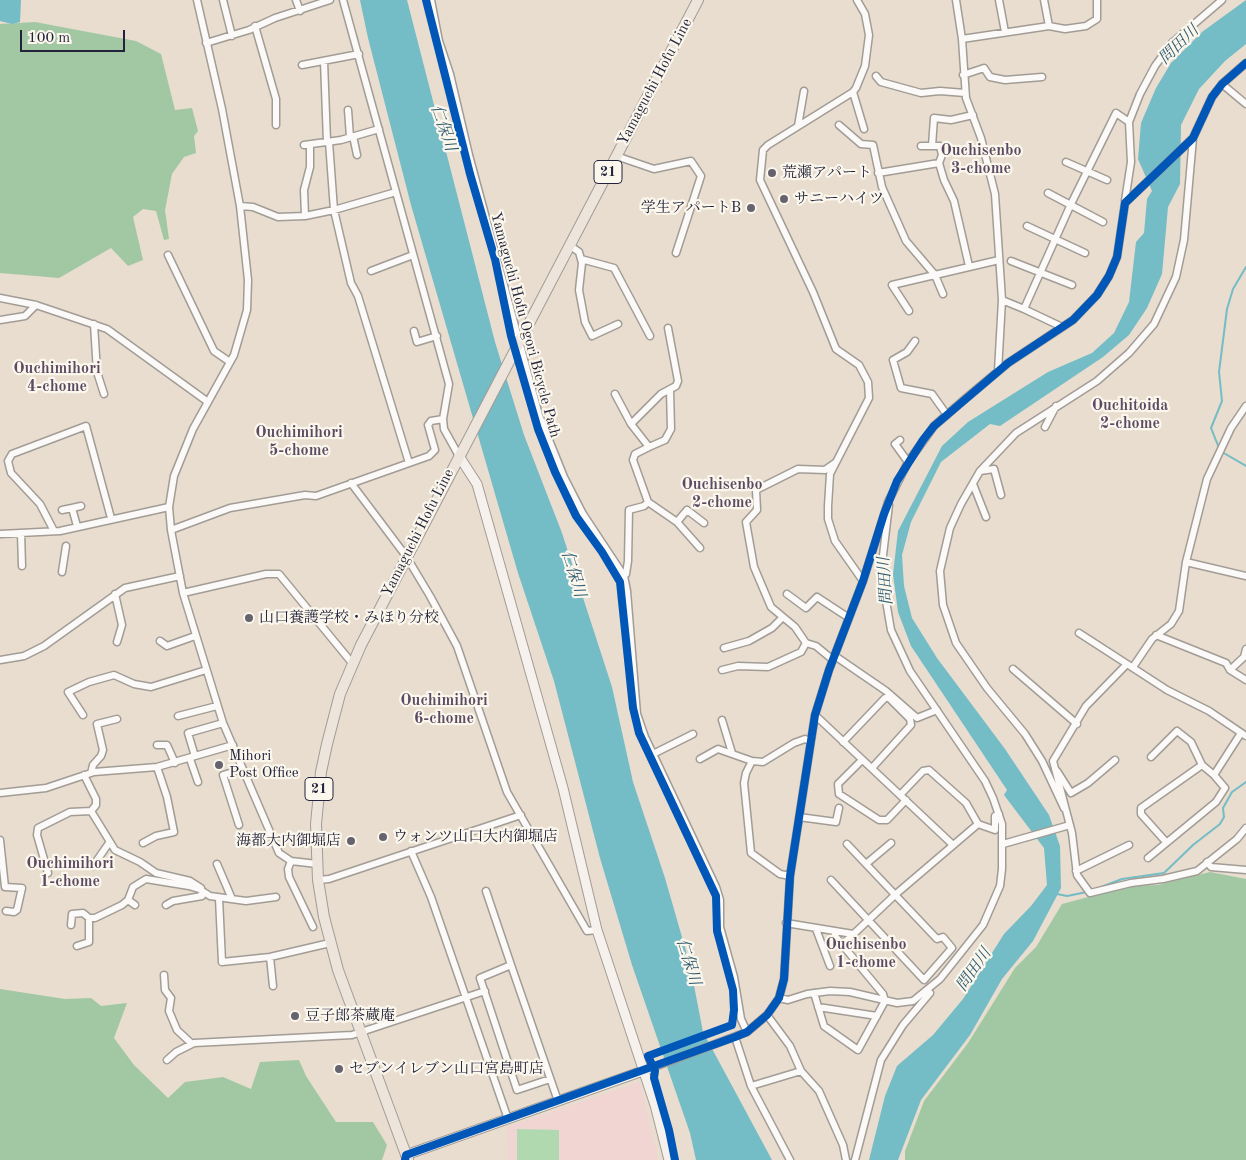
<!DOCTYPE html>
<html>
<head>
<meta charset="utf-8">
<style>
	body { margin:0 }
	#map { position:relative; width:1246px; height:1160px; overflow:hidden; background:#e8ddce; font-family:"Old Standard TT",serif }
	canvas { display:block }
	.scale { position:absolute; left:20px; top:30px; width:105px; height:22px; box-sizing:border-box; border:2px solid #22223b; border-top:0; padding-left:6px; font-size:15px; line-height:18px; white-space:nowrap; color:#22223b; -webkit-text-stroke:4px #fbf7ec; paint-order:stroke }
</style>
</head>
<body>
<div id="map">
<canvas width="1246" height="1160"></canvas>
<div class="scale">100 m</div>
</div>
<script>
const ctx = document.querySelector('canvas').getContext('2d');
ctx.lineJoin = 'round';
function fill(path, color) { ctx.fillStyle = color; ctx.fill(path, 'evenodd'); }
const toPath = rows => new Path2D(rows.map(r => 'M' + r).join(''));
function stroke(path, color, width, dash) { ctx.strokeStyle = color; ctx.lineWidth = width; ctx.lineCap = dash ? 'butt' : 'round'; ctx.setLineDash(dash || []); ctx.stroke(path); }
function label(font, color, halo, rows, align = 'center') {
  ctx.font = font + ' "Old Standard TT","Noto Serif JP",serif'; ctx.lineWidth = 4.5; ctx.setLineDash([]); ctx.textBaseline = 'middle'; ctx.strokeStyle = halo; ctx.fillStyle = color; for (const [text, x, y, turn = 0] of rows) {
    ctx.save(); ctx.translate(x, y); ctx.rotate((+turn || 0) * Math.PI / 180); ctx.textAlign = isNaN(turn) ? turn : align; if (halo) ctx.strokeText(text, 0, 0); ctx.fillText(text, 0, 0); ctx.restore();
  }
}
fill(toPath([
	[640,1082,658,1160,508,1160,507,1127]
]), '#f0d5d3');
fill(toPath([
	[517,1129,559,1130,559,1160,517,1160]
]), '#b0d9af');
fill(toPath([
	[35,22,136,41,161,54,175,110,192,108,198,131,194,136,196,153,184,157,172,174,165,210,169,239,164,240,156,211,143,209,133,217,143,260,128,266,111,248,59,278,0,273,0,24],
	[1210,872,1246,879,1246,1160,905,1160,905,1151,924,1101,968,1043,1015,968,1036,947,1062,904,1129,886,1158,885],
	[0,989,65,999,91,998,101,1006,127,1003,114,1038,134,1065,168,1098,185,1082,223,1077,251,1089,260,1062,299,1060,306,1076,336,1122,373,1122,387,1145,382,1160,0,1160]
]), '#a2c8a3');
fill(toPath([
	[0,0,21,0,20,22,12,24,0,21],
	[360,0,407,0,495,342,524,435,562,533,612,687,633,782,665,878,690,965,703,1032,772,1160,696,1160,690,1133,632,965,600,858,554,681,518,573,411,205,368,38],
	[1246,0,1246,44,1225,61,1199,89,1181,125,1180,184,1168,207,1162,274,1147,308,1129,335,1103,357,1000,426,990,424,941,462,911,522,902,555,904,586,912,618,937,658,1005,749,1049,815,1060,846,1061,888,1033,941,1002,979,970,1035,921,1100,898,1160,869,1160,885,1096,897,1066,933,1035,963,999,1004,934,1031,906,1047,885,1044,848,1004,795,1007,790,911,646,898,612,893,574,898,531,942,446,968,422,1048,372,1092,353,1114,333,1129,302,1136,242,1144,233,1147,199,1152,191,1138,159,1141,123,1156,88,1171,63,1202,32]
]), '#74bcc6');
stroke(toPath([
	[1219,448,1211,428,1222,401,1219,372,1227,309,1233,289,1246,267],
	[1222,452,1246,466],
	[1101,887,1122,879,1164,873,1193,845,1220,824,1224,817,1223,808,1232,792,1246,782],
	[1057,894,1067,896,1087,892]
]), '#74bcc6', 2);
const street = toPath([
	[197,0,222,109,240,206,248,280,247,310,234,355,193,429,174,476,169,507,171,530,183,593,223,723,279,853,291,861,317,864],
	[223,0,232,36],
	[296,0,300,11],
	[343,0,449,384,443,419,444,429,459,456],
	[431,0,439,41,450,74,469,155,539,415,564,477,583,514,624,576,627,591,637,714,645,737,716,887,720,900,720,927,734,977,741,1019,747,1032],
	[857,0,865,14,869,35,865,66,856,88,853,92,768,145,763,150,760,180,813,292,836,349,859,365,868,382,869,398,830,474,828,506,828,519,835,541,863,581],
	[956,0,962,39,966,98,981,138,995,194,1002,300,998,371],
	[999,0,1005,32],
	[1044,0,1049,26],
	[255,26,276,99,276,125],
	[962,39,1049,26,1065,29,1086,26,1097,19,1097,0],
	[206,43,249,30,275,18,330,0],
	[324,61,327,142],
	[302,65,359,54],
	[963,75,984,68,990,77,1005,80,1042,77],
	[876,76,881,82,921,93,940,91,965,93],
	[1222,84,1246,104],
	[853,92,864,129],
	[348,110,350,137],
	[839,125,861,144,873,145,882,187,906,241,935,275,943,294],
	[798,126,804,91],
	[353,136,357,155],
	[329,142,334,210,351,283,358,296,409,463],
	[304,145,341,140,379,129],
	[921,146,940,146,942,155,939,163,944,180,954,201,969,266],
	[932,146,934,118,951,120,973,115],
	[616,156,654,169,691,161,701,176,676,253],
	[1066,162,1107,180],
	[878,173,939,163],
	[1048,193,1103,222],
	[1125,201,1131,162,1129,122,1140,94,1155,66,1172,43,1222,0],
	[240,206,253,207,278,217,305,216,334,210,396,192],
	[305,216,304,190,310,167,310,145],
	[1027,226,1085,253],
	[569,245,579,252,582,263,579,290,585,322,592,336,618,324],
	[168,255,214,351,230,362],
	[581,259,614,268,650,336],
	[1011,261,1072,285],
	[371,271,413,255],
	[0,298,36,305,107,329,208,402],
	[1002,300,1024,309,1071,204,1116,113,1129,122],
	[1024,309,1062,327],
	[909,311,892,285,999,260],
	[0,320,25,316,36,305],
	[94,324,97,372,104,394],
	[414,331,417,342,437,336],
	[915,341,907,352,893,360,901,388,932,394,947,415],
	[615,394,631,424,649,447,635,454,633,460,648,502],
	[631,424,661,394,676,386,678,381,668,328],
	[1045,427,1056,406],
	[900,440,895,444,908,462],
	[649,447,665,440,671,429,670,389],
	[980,471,994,469,1001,495],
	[351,483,406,556,430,596,457,646,507,792,587,931,597,930],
	[973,484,986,517],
	[72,508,81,506],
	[62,510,72,508,77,526],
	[677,522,687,510,704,523],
	[171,530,230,508,305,495,316,496,429,456,435,450,428,425,431,421,443,419],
	[54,531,40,504,11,473,8,461,12,454,86,426,111,518],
	[21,533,22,566],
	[0,534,60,531,169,507],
	[1186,562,1246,576],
	[62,572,66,546],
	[624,576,626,574,628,561,629,510,644,506,648,502,677,522,700,548],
	[183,593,266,574,279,574,352,663],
	[115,594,122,625,117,642],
	[787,594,806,608,817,597,849,618],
	[783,617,771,607,754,567,746,522,757,510,756,490,798,469,825,470,835,463],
	[1079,633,1127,664],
	[1156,635,1226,663,1230,670,1246,680],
	[160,641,167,646,195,636],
	[724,648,749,641,772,628,783,617,795,627,806,643,816,646,833,660],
	[835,656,886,691,917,718,937,710],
	[0,660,24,656,44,646,125,588,180,576],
	[1133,667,1152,639,1171,624,1179,611,1186,562,1207,479,1231,428,1246,406],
	[1013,669,1077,724],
	[722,670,738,666,768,667,801,652,806,643],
	[1230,670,1244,657,1246,649],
	[83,715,68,692,89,682,114,675,134,684,151,687,206,670],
	[815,715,952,844],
	[178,716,217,706],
	[722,720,732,753],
	[1246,736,1209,711,1167,690,1127,664,1086,706,1053,761,1072,833,1077,875,1090,893,1131,883,1163,879,1197,871,1237,839,1246,828],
	[843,742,885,698,889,698,910,719,911,725,872,768],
	[157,745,167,745,175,763],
	[194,753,188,733,223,723],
	[653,754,693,734],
	[1151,757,1177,731,1191,742,1202,765,1214,775],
	[190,759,198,782],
	[700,759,718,749,752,761],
	[862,760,838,784,839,794,879,820,887,820,906,800],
	[1057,771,1071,793,1088,783,1115,760],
	[91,773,93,765,101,756,103,750,97,724,117,719],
	[0,793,46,788,94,772,157,767,233,745],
	[1064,808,1042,761,1025,734,987,688,956,643,943,605,940,571,950,528,961,504,980,471,1016,433,1097,381,1129,353,1154,324,1176,277,1184,240,1193,138],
	[91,811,115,850,140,862,156,873,190,881,201,888,202,896,173,901,166,905],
	[799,817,836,822,839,808],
	[978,824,995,830,995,816,999,814],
	[239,825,223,775,243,769],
	[0,840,5,887,22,888,17,910,14,912,6,911],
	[1166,842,1141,814,1141,808,1202,765],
	[143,843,156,836,174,832,167,797,157,767],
	[1003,844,1070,825],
	[411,851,431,897,508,1119],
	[1148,858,1216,802,1225,788,1214,775,1241,733],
	[291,861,288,869,289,877,313,927],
	[1207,862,1211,867,1246,870],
	[217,864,232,899],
	[866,864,891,843],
	[93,866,109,843],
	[1076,871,1129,845],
	[48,873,37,835,38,828,70,812,91,811,96,805,96,799,84,775],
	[790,876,780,874,751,853,744,783,746,773,752,761,763,762,794,743,805,739,810,741],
	[318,880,329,879,521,815],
	[831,880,924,980,952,948,943,937,937,939,847,844],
	[486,891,511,965],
	[219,898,222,962,270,957,330,943],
	[128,900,135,905],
	[786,923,853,934],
	[71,925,72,914,83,913,89,918,95,918,122,905,128,900,133,887,146,879,189,886,199,889,210,896,246,901,276,897],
	[816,929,830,966],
	[842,945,896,894,978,824,966,803,929,770,923,771,901,794],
	[77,946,89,942,89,918],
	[270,957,273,986],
	[164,975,165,990,171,998,169,1011,177,1030,192,1044],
	[814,993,824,1026,858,1050,885,1001,883,994,835,936,835,931],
	[779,998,788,1000,807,994,830,991,850,992,897,1003,913,1001,940,979,983,925,1000,886,1002,869,1002,824,993,798,985,781,910,671,891,630,881,572,889,505],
	[818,1007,877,1016],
	[767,1015,790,1046,801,1071,819,1091,843,1145,846,1160],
	[735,1037,751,1086,790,1160],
	[167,1060,176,1052,194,1043,352,1035,485,991],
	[654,1067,747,1032,767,1015,779,998,784,979,790,876,815,715,829,670,863,581,888,502,908,462,934,426,965,399,1008,363,1073,320,1097,295,1109,276,1117,257,1125,203,1193,138,1212,97,1222,84,1246,63],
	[550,1079,517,1090,480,978,511,965,558,1101],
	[751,1086,801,1071],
	[855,1160,881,1060,903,1025,930,993]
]);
const secondary = toPath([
	[459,456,477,484,563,788,597,930,655,1105,669,1160],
	[406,1155,654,1067]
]);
const primary = toPath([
	[408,1160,338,970,324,917,318,880,316,824,321,772,327,744,340,694,361,645,698,0]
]);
stroke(street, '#a29c96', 9);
stroke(secondary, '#a29c96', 11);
stroke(primary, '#a29c96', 12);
stroke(street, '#fcfaf8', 6);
stroke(secondary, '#f6f1ed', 9);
stroke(primary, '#ede5dc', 10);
stroke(toPath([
	[426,0,470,174,495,259,511,336,538,429,555,472,576,516,602,552,620,582,633,708,639,733,716,896,717,931,733,990,734,1010,732,1025,648,1056,655,1071,654,1078,669,1130,675,1160],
	[405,1160,406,1155,735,1037,747,1032,767,1015,779,998,784,979,790,876,815,715,829,670,863,581,884,514,897,481,923,440,934,426,1008,363,1073,320,1097,295,1109,276,1117,257,1125,203,1193,138,1212,97,1222,84,1246,63]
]), '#0057b8', 8);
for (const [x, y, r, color] of [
	[772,173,5,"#67636e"],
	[784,199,5,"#67636e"],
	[751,208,5,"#67636e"],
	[249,618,5,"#67636e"],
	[219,765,5,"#67636e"],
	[383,837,5,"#67636e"],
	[351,841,5,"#67636e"],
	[295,1016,5,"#67636e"],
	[339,1069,5,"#67636e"]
]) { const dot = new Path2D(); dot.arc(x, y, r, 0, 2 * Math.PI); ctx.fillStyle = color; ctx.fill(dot); stroke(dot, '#fbf7ec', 2); }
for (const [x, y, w] of [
	[608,172,28],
	[319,789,28]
]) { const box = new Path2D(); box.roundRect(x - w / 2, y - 11.5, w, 23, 4); ctx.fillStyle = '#fbf7ec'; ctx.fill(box); stroke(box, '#22223b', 1); }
label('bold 14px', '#22223b', null, [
	["21",608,172],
	["21",319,789]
]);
label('15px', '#22223b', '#fbf7ec', [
	["Yamaguchi Hofu Line",655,82,-62],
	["Yamaguchi Hofu Ogori Bicycle Path",525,325,75],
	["Yamaguchi Hofu Line",418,533,-63]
]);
label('15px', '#22223b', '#fbf7ec', [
	["荒瀬アパート",782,173],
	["サニーハイツ",794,199],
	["学生アパートB",741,208,"right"],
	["山口養護学校・みほり分校",259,618],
	["Mihori",229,756],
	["Post Office",229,773],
	["ウォンツ山口大内御堀店",393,837],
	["海都大内御堀店",341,841,"right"],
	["豆子郎茶蔵庵",305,1016],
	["セブンイレブン山口宮島町店",349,1069]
], 'left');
label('italic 16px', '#2f5a71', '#fbf7ec', [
	["問田川",1179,45,-44],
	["仁保川",443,128,71],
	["仁保川",573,574,73],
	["問田川",886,581,-94],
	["仁保川",688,962,73],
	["問田川",974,970,-55]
]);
label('bold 16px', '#5c4a63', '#fbf7ec', [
	["Ouchisenbo",981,151],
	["3-chome",981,169],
	["Ouchimihori",57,369],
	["4-chome",57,387],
	["Ouchitoida",1130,406],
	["2-chome",1130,424],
	["Ouchimihori",299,433],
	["5-chome",299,451],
	["Ouchisenbo",722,485],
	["2-chome",722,503],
	["Ouchimihori",444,701],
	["6-chome",444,719],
	["Ouchimihori",70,864],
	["1-chome",70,882],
	["Ouchisenbo",866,945],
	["1-chome",866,963]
]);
</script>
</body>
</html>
